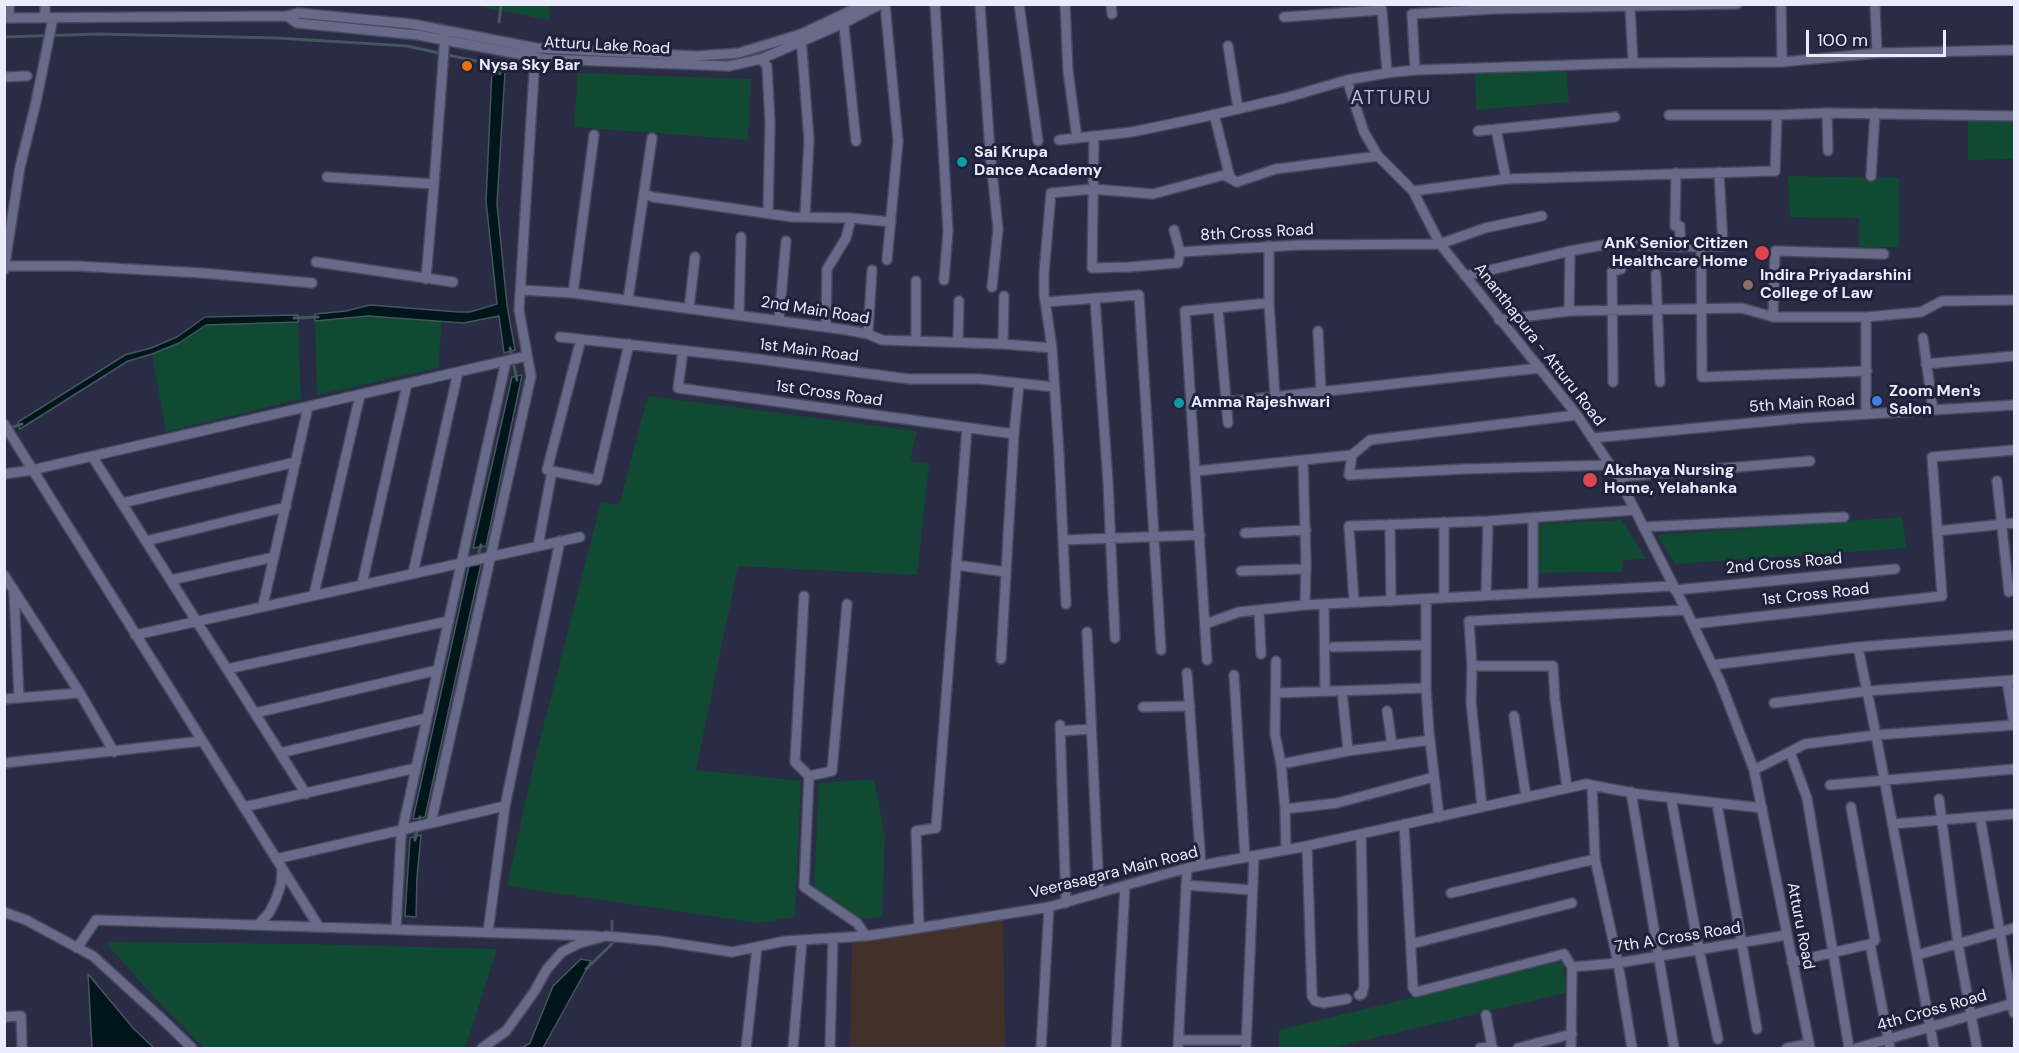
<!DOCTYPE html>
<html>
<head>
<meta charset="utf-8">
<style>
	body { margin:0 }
	#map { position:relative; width:2019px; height:1053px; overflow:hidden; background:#2a2b45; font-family:"DM Sans",sans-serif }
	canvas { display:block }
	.frame { position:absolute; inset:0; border:6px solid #eaecfe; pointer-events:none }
	.scale { position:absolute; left:1806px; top:30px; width:140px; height:27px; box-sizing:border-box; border:3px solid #eaecfe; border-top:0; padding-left:8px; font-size:18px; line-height:21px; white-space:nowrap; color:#eaecfe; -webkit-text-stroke:4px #20213a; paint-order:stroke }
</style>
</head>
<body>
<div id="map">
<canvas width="2019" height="1053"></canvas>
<div class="frame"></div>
<div class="scale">100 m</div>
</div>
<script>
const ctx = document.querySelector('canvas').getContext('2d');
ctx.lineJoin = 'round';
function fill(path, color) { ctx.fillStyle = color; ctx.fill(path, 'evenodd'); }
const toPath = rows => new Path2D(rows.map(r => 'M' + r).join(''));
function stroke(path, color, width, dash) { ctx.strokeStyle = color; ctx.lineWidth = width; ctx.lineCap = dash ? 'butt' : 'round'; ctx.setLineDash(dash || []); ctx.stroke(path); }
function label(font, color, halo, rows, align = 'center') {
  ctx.font = font + ' "DM Sans",sans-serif'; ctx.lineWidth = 6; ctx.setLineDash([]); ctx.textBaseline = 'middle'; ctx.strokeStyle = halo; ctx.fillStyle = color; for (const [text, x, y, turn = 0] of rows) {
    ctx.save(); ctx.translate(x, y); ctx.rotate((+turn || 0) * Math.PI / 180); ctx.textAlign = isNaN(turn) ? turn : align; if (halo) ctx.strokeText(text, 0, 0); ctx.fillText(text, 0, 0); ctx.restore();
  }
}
fill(toPath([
	[1003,920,1005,1048,850,1048,852,943]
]), '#433129');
fill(toPath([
	[476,5,550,5,549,20,477,6],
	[1566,70,1569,102,1476,110,1475,74],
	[578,73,751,79,748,140,574,127],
	[1968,121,2014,121,2014,159,1968,160],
	[1788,176,1899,178,1899,247,1859,247,1859,218,1790,217],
	[368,316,442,321,438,368,317,395,315,321],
	[298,322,301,399,166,432,152,354,179,343,206,325],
	[648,396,917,431,910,461,929,464,917,575,738,566,696,770,801,781,795,917,758,923,507,886,534,763,601,502,619,505],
	[1902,517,1907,548,1675,564,1657,535],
	[1622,520,1646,559,1622,560,1623,572,1538,573,1537,524],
	[874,779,885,836,882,917,862,919,814,890,819,783],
	[105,942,308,944,497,949,466,1046,460,1048,204,1048,153,996],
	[1563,961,1566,993,1331,1048,1279,1048,1279,1030]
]), '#104a33');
const water = toPath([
	[492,70,505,72,497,204,507,305,515,350,504,353,499,316,463,323,368,316,315,321,315,314,346,311,370,305,459,312,470,312,497,304,486,201,492,70],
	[298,315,298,322,206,325,179,343,152,354,128,361,20,429,18,422,125,355,151,348,177,337,205,317,298,315],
	[522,375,486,546,473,548,512,377,522,375],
	[481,564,425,817,413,819,469,566,481,564],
	[421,835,417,877,416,917,405,916,410,838,421,835],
	[581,959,591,961,543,1048,522,1048,530,1043,553,986,581,959],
	[88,974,134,1029,154,1048,92,1048,88,974]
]);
fill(water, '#00161a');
stroke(water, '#46565e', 1.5);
stroke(toPath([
	[499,22,501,4],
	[4,37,98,34,277,38,407,46,499,66,500,74],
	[294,318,318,317],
	[510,348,517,380],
	[9,428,22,424],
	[477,559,481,545],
	[415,840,420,817],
	[612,921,612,932],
	[586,969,612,944]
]), '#46565e', 3);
const minor = toPath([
	[45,4,45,18],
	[885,4,898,141,887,260],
	[935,4,948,231,944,280],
	[980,4,990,152,998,229,992,287],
	[1019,4,1038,141],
	[1065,4,1068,71,1077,138,1132,132,1199,118,1285,98,1347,80],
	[1111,4,1112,14],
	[1378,4,1382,10,1387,73,1347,80,1364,132,1378,156,1413,191,1440,244,1577,415,1618,477,1686,610,1720,681,1754,770,1810,1048],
	[1630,4,1630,6,1737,4],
	[1781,4,1782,62],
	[1875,4,1877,53],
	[9,14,9,4],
	[287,16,297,23,418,35,545,59,729,66,761,59,844,23,881,4],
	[843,17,856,141],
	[1284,17,1382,10],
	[4,18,287,16,298,13,412,24,536,48,697,56,739,53,801,34,865,4],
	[801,37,809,140,805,216],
	[1228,46,1238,109],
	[761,59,767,66,770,123,768,213],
	[1415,70,1412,14,1494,9,1630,6,1633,63],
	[1387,73,1415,70,1633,63,1782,62,1877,53,2014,50],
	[4,77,27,76],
	[1827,113,1828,151],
	[1214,114,1230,178],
	[1669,115,1777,115],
	[1496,129,1506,179],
	[1478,131,1615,117],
	[1094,136,1092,268,1129,267,1178,263,1180,252,1300,245,1440,244,1485,228,1542,216],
	[1059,140,1077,138],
	[1676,173,1675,226,1680,226,1680,247],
	[1871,176,1875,113],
	[327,177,434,184,445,36],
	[1413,191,1506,179,1775,171,1777,115,1827,113,2014,116],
	[644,194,653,197,792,217,851,218,891,222],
	[1174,230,1180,252],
	[1269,246,1269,303,1275,397],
	[1701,247,1723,246,1719,172],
	[316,262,453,282],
	[5,266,76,266,202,273,312,283],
	[4,270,20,167,36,102,53,18],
	[1656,274,1660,382],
	[1465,276,1570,251,1609,244,1701,247,1702,377,1867,371],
	[426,279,434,184],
	[916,281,916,341],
	[521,290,573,293,594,135],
	[573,293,847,330,868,334,882,340,1003,344,1052,348],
	[1095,299,1108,482,1115,638],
	[628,300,652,138],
	[1045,302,1139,295,1161,650],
	[689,308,695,257],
	[1218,308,1228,423],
	[1569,311,1570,251],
	[739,315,741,237],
	[1773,317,1775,251,1884,254],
	[1866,317,1866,414],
	[779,320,786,241],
	[1499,320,1569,311,1742,308,1773,317,1866,317,1921,312,1942,301,2014,300],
	[826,327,827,269,846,238,851,218],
	[1318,331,1321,392],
	[868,334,872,270],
	[560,337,742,357,909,379,980,379,1054,387],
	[1923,338,1933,410],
	[581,339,547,470,597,480,629,344],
	[958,342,959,301],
	[1003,344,1004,296],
	[683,351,678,388,1014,434],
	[1926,364,2014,356],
	[1613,382,1612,272,1621,269],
	[1226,402,1540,368],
	[4,424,319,927],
	[1592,438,1803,418,2014,405],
	[1352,455,1349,475,1464,469,1609,465],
	[92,456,306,794],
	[1303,460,1306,563,1305,605],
	[1196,471,1352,455,1370,440,1577,415],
	[4,474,32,470,527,356],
	[1618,477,1810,461],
	[1997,481,2009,592],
	[122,503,296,462],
	[1444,522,1444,598],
	[1390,524,1391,601],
	[1643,527,1844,517],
	[1937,531,2014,523],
	[1245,533,1306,530],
	[1063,540,1200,535],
	[146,541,286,507],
	[538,546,552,471],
	[956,565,1006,572],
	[1241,571,1306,569],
	[413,573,458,372],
	[4,575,80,693,114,752],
	[171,580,274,557],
	[362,584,407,384],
	[1675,590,1895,569],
	[14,592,19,698],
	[1533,593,1533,518],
	[314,594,360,395],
	[1486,595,1488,521],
	[804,596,795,762,809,776],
	[1426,599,1426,688,1429,732,1439,817],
	[1354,602,1349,526,1488,521,1634,510],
	[847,604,832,771,809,776,804,887,857,923,866,936],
	[1066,604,1059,454,1052,348,1044,294,1044,273,1051,193,1092,189,1153,194,1224,175,1237,182,1276,169,1378,156],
	[1324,604,1325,691],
	[263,605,308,407],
	[1259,610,1261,654],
	[1205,624,1239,612,1305,605,1673,586],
	[1693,624,1942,596,1932,457,2014,450],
	[1087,632,1099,893],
	[135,635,580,537],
	[1333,647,1425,645],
	[1858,647,1876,735,1934,1048],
	[1001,659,1014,434,1019,383],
	[1207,660,1185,311,1269,303],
	[1276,661,1275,734,1281,764],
	[1712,665,1858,647,2014,635],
	[1472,666,1553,666,1555,700,1567,788],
	[227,669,449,621],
	[1187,673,1201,865],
	[1234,675,1245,857],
	[2007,681,2014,725],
	[1342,691,1348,751],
	[1276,693,1426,688],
	[4,699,80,693],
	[1774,703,1868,691,2014,680],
	[1143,707,1190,706],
	[1387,711,1392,745],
	[255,713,438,670],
	[1514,716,1526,797],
	[1060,725,1066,903],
	[1061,731,1091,729],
	[1790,752,1807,798,1849,1048],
	[280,753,427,718],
	[4,763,202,741],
	[1754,770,1805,744,1876,735,2014,725],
	[1592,785,1595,859,1618,963,1632,1048],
	[1830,785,2014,769],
	[1631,792,1674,1048],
	[1671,798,1699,950,1718,1039],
	[1939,799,1958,944,1977,1048],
	[1717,804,1757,1029],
	[244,807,416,768],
	[1482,807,1471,702,1472,666,1469,621,1686,610],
	[1851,807,1875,940,1870,944,1890,1048],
	[1285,809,1281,764,1348,751,1430,740],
	[1980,817,2014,1013],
	[431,823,531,376,519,310,535,57],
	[1404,824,1413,988,1416,992,1564,954,1572,967],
	[1892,824,2014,814],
	[1307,846,1312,996,1315,1001,1323,1003,1347,999],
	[1286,850,1285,809,1337,803,1434,777],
	[276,859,505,806],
	[1186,885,1252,890],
	[1451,893,1595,859],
	[4,912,26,920,93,956,162,1019,192,1048],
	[258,925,269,913,276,899,281,884,282,868],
	[919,928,916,831,936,828,967,428],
	[396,929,401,836,506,361],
	[488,932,505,806,560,541],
	[1411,944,1572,903],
	[77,948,96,920,598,936],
	[1917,955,2014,928],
	[1792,962,1870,944],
	[1572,967,1618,963,1787,935],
	[1359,995,1362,994,1364,986,1361,834],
	[1486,1015,1492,1046],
	[4,1017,21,1016,22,1048],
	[1179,1040,1246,1040],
	[482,1048,506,1031,534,992,547,969,562,952,580,943,606,936,660,941,732,952,785,941,866,936,919,928,1049,907,1187,868,1302,847,1586,784,1638,794,1762,808],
	[746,1048,757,947],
	[793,1048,802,940],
	[830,1048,833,938],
	[1041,1048,1049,907],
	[1116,1048,1125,886],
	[1178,1048,1187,868],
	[1246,1048,1254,856],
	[1480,1048,1492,1046,1493,1048],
	[1518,1048,1572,1034],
	[1571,1048,1572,967],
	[1787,1048,1809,1044],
	[1857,1048,2014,1003]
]);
stroke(minor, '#47475e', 12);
stroke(minor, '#676a88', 9);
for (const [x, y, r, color] of [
	[467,66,6,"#e8710a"],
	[962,162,6,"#0f9aa8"],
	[1762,253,8,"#e0444e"],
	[1748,285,6,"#8d6e63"],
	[1877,401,6,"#3f7fe0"],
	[1179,403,6,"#0f9aa8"],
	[1590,480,8,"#e0444e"]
]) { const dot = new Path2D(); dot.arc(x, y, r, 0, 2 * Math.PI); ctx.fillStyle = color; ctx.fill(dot); stroke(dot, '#20213a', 2); }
label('16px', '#eaecfe', '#20213a', [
	["Atturu Lake Road",607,46,3],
	["8th Cross Road",1257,233,-3],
	["2nd Main Road",815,311,9],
	["Ananthapura - Atturu Road",1539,345,52],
	["1st Main Road",809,351,7],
	["1st Cross Road",829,394,8],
	["5th Main Road",1802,404,-4],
	["2nd Cross Road",1784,564,-5],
	["1st Cross Road",1816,595,-6],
	["Veerasagara Main Road",1114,873,-14],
	["Atturu Road",1800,926,79],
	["7th A Cross Road",1678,938,-9],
	["4th Cross Road",1932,1011,-16]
]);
label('bold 16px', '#eaecfe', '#20213a', [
	["Nysa Sky Bar",479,66],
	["Sai Krupa",974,153],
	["Dance Academy",974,171],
	["AnK Senior Citizen",1748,244,"right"],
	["Healthcare Home",1748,262,"right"],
	["Indira Priyadarshini",1760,276],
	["College of Law",1760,294],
	["Zoom Men's",1889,392],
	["Salon",1889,410],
	["Amma Rajeshwari",1191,403],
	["Akshaya Nursing",1604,471],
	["Home, Yelahanka",1604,489]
], 'left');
ctx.letterSpacing = '1.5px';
label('20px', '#b9bcdd', '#20213a', [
	["ATTURU",1391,99]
]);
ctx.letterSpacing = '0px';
</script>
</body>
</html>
